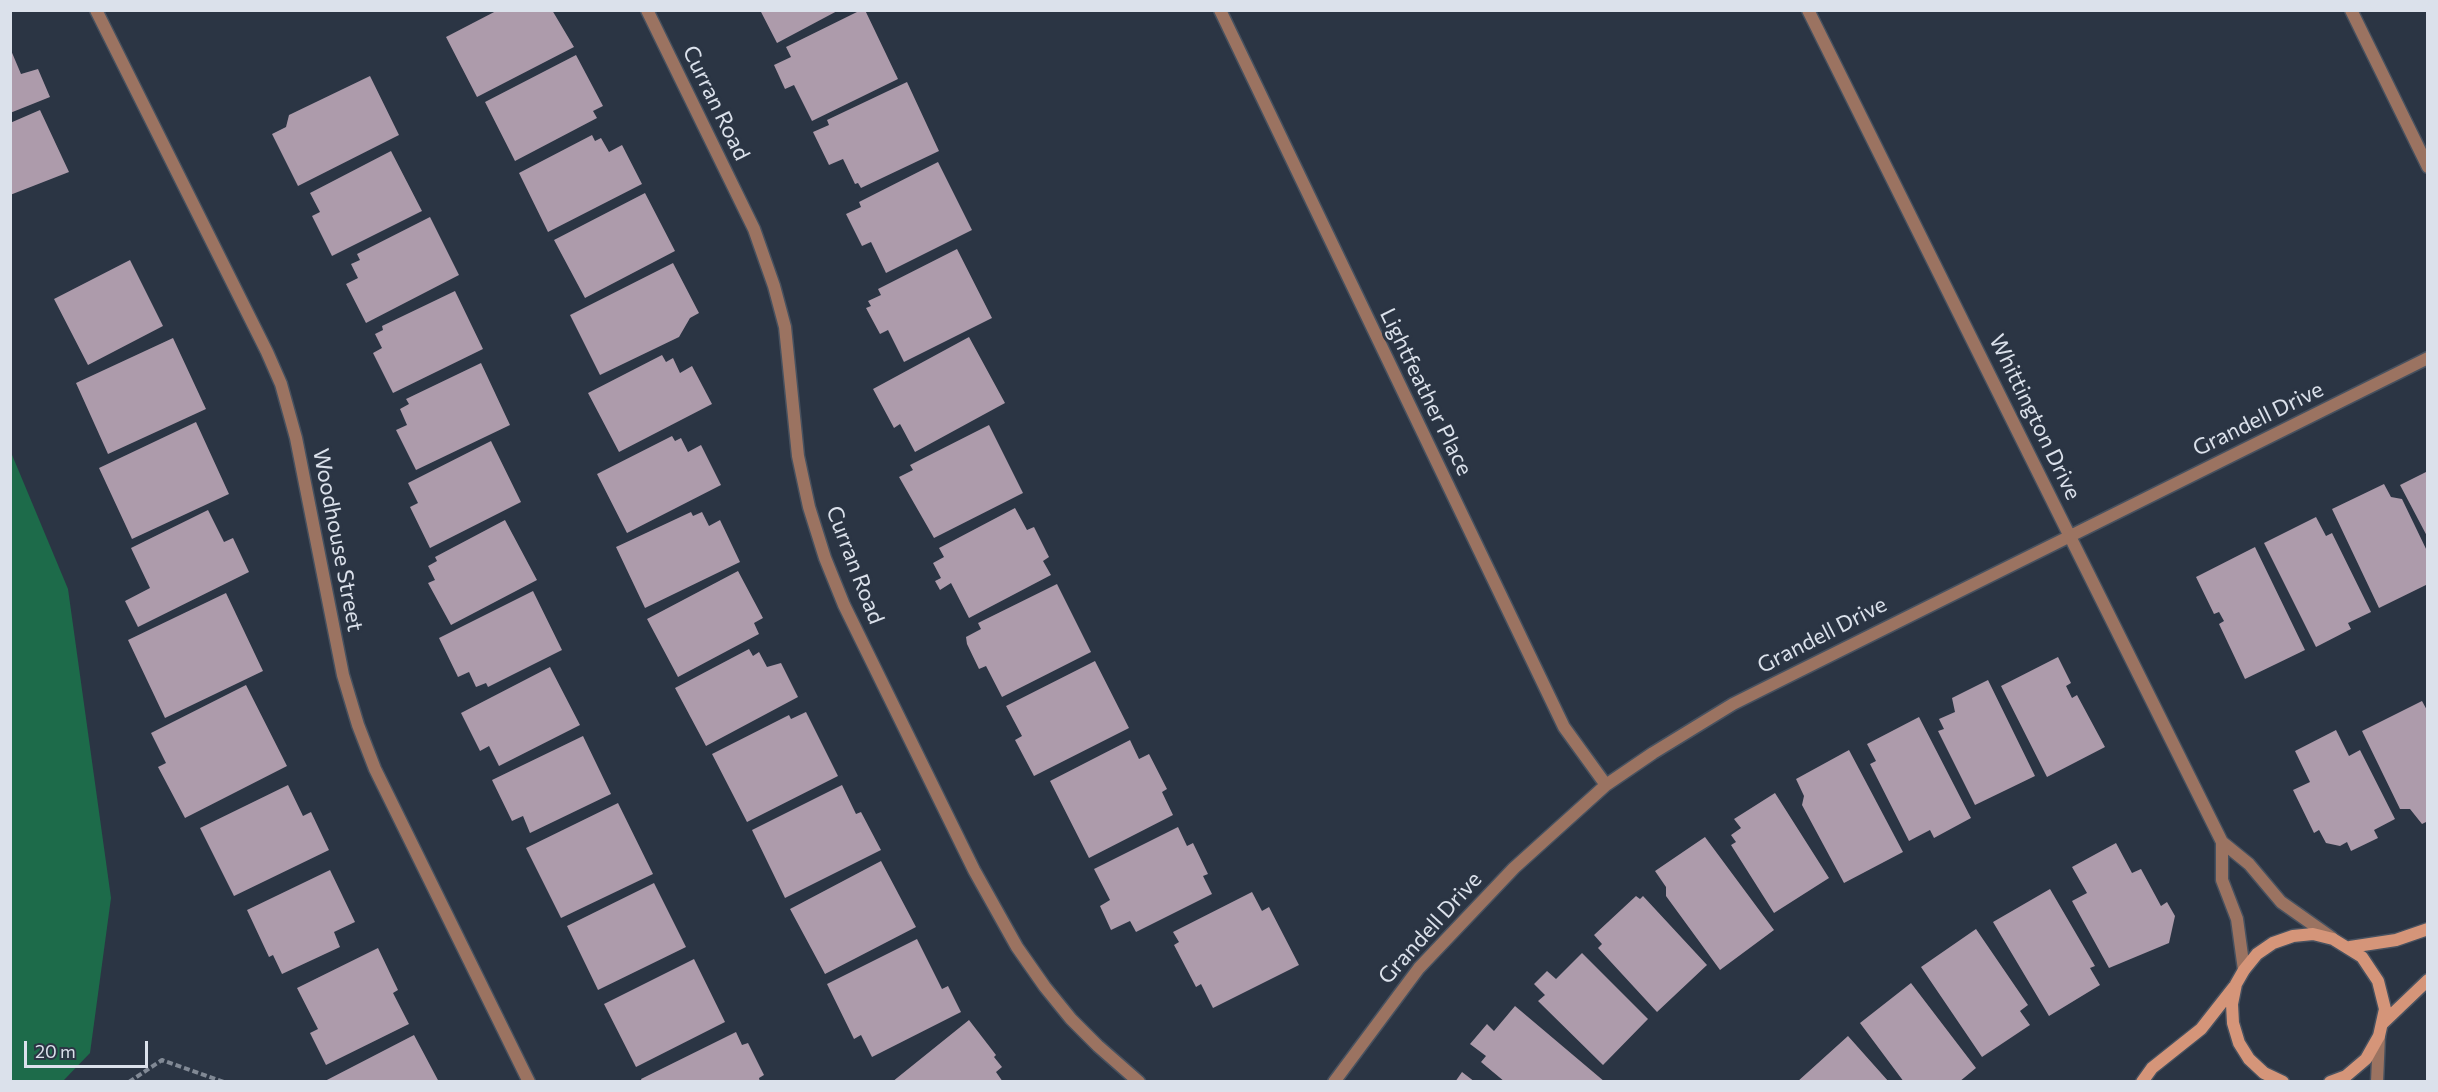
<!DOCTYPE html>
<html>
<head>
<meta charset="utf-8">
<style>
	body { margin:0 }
	#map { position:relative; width:2438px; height:1092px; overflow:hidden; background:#2b3544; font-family:Commissioner,sans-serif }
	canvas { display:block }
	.frame { position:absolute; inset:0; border:12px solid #dbe1eb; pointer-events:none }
	.scale { position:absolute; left:24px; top:1041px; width:124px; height:27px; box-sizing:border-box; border:3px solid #dbe1eb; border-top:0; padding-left:8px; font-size:18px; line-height:21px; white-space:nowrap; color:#dbe1eb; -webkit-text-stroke:4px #2b3544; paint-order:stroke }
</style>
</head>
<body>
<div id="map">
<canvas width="2438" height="1092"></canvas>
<div class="frame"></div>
<div class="scale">20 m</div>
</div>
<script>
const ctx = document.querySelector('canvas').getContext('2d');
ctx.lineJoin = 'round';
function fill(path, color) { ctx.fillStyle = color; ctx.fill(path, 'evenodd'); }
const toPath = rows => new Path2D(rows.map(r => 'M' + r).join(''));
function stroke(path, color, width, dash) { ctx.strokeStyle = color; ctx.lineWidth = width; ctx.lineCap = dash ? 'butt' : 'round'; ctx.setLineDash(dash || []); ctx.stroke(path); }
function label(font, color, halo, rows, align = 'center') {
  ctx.font = font + ' Commissioner,sans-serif'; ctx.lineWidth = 6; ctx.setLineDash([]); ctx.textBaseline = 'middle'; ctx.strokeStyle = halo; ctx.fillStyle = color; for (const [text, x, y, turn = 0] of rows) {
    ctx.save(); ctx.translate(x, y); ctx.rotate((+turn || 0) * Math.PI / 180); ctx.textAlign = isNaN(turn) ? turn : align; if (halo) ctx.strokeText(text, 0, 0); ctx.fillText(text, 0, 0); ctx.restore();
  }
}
fill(toPath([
	[10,450,68,589,111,898,90,1053,63,1081,11,1081]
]), '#1d6b4a');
fill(toPath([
	[498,10,552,10,574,47,477,97,446,37],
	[760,10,839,10,777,43],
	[861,10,865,10,898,79,812,121,794,85,785,89,774,65,791,57,786,47],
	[10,48,21,74,38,69,50,97,10,113],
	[576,55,603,106,593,111,597,118,515,161,485,102],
	[370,76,399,135,298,186,272,134,286,127,289,115],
	[907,82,939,151,861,188,858,183,855,184,843,159,829,165,813,132,829,125,827,120],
	[40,110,69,172,10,195,10,123],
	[592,135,595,141,601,138,609,152,622,145,642,184,548,232,519,173],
	[391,151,422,211,332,256,312,216,320,212,310,193],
	[938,162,972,230,886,273,871,242,862,246,846,214,861,207,859,202],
	[645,193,675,251,585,298,554,240],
	[430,217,459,275,366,323,346,284,358,278,351,264,360,260,357,254],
	[957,249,992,318,904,362,888,330,880,334,866,308,871,306,868,301,881,295,878,289],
	[130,260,163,326,88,365,54,299],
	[673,263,699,313,690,318,679,337,600,375,570,315],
	[455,291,483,349,393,393,373,353,382,348,375,334,383,330,382,326],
	[969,337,1005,403,915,452,900,424,894,428,873,389],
	[173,338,206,409,108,454,76,383],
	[662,355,666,362,673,358,680,373,692,366,712,404,619,452,588,393],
	[481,363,510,425,416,470,396,430,407,425,400,409,409,404,406,399],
	[196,422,229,494,132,539,99,468],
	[989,425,1023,493,934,538,899,477,913,470,910,465],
	[672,436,675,441,681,438,688,452,701,445,721,485,627,533,597,474],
	[491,441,521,502,430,548,410,507,418,503,408,483],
	[2428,471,2428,538,2400,485],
	[2384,484,2391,497,2402,499,2428,553,2428,584,2379,608,2332,509],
	[1015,508,1027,530,1034,527,1049,557,1043,561,1051,575,969,618,951,583,940,590,935,581,941,578,933,563,944,557,939,548],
	[208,510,224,542,233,538,249,572,138,627,125,601,150,588,131,548],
	[691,512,693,516,702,512,709,526,720,520,740,562,645,608,616,547],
	[2316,517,2326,536,2332,533,2371,612,2348,623,2351,629,2316,647,2264,543],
	[505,520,537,580,451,625,428,583,435,580,428,566,437,561,435,557],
	[2255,547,2305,650,2245,679,2219,624,2224,621,2219,612,2214,614,2196,577],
	[738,571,763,618,754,623,759,634,678,677,647,619],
	[1057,584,1091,652,1002,697,986,666,979,669,967,644,966,637,981,629,978,623],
	[533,591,562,650,488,687,486,683,476,687,469,672,458,677,439,638],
	[226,593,263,671,165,718,128,640],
	[749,649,753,656,759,652,767,667,781,663,798,697,706,746,675,688],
	[2058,657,2071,683,2066,686,2072,698,2077,695,2105,747,2047,777,2001,686],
	[1095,661,1129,728,1034,776,1015,740,1022,736,1006,706],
	[550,667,580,725,499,766,489,746,480,751,461,713],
	[1988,680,2035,776,1975,805,1938,731,1944,729,1939,719,1955,712,1952,698],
	[246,685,287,766,185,818,158,767,166,763,151,733],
	[2422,701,2428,712,2428,821,2422,824,2410,809,2400,809,2362,731],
	[806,712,838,776,747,822,712,754,789,715,791,719],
	[1919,717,1971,818,1934,838,1930,830,1909,841,1870,764,1876,761,1867,744],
	[2336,730,2349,756,2360,750,2395,819,2374,830,2378,838,2351,851,2347,842,2340,846,2326,843,2319,830,2314,833,2293,790,2310,782,2295,751],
	[583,736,611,794,530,833,523,816,512,821,492,780],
	[1130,740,1139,759,1149,754,1167,789,1162,792,1173,815,1089,858,1050,781],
	[1849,750,1903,852,1844,883,1802,805,1804,796,1796,779],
	[288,785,303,816,311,812,329,850,234,896,200,828],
	[842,785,856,814,861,812,881,850,785,898,752,830],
	[1775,793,1829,878,1774,913,1731,845,1736,842,1731,835,1741,828,1734,819],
	[618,803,653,874,561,918,526,848],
	[1178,827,1187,846,1193,843,1208,874,1203,876,1212,894,1136,932,1130,921,1111,930,1100,906,1110,900,1094,869],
	[1705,837,1774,930,1720,970,1666,896,1666,887,1655,871],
	[2116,843,2132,873,2141,869,2161,906,2167,902,2175,916,2169,943,2109,968,2072,901,2087,893,2072,867],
	[881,861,916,927,825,974,790,909],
	[330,870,355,922,334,932,340,947,282,974,273,955,269,957,247,910],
	[654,883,686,947,598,990,567,926],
	[2050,889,2095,966,2090,968,2100,985,2049,1016,1993,922],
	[1252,892,1262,911,1269,907,1299,965,1213,1008,1201,984,1196,987,1174,945,1179,942,1173,932],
	[1636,896,1640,899,1643,896,1707,965,1657,1012,1598,948,1602,944,1594,935],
	[1976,929,2028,1005,2020,1011,2030,1025,1982,1057,1921,967],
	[917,939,942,989,948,986,961,1012,872,1057,861,1035,854,1039,827,984],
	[378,948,398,990,393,993,409,1024,326,1065,310,1033,318,1029,297,988],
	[1582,953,1648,1019,1603,1065,1538,1001,1545,995,1534,984,1547,971,1556,979],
	[694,959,725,1022,636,1067,604,1004],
	[1911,983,1976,1068,1959,1082,1904,1082,1860,1023],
	[1515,1006,1605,1082,1505,1082,1481,1062,1486,1056,1470,1044,1487,1024,1494,1031],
	[969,1020,996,1055,994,1057,1002,1067,996,1072,1003,1082,892,1082],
	[736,1032,742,1045,748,1043,764,1075,759,1078,760,1082,642,1082,641,1079],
	[414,1035,439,1082,323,1082],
	[1848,1036,1889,1082,1797,1082],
	[1462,1072,1475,1082,1455,1082]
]), '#ad9bab');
const street = toPath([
	[96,10,267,352,281,384,296,438,343,675,358,725,375,769,529,1082],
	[647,10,754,229,774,286,785,327,798,456,809,507,825,558,844,605,974,870,1017,947,1045,987,1071,1019,1098,1046,1139,1082],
	[1220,10,1564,727,1606,785],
	[1808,10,2222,842,2249,864,2281,902,2332,938],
	[2351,10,2428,167],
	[2222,842,2222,880,2237,919,2244,970],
	[1334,1082,1419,968,1514,868,1606,785,1653,753,1733,704,1771,685,2428,358],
	[2377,1082,2379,1036]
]);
const secondary = toPath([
	[2350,947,2396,940,2428,929],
	[2383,1023,2428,980],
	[2142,1082,2152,1068,2201,1029,2234,987],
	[2283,1082,2264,1073,2249,1059,2239,1043,2233,1023,2232,1004,2236,984,2244,970,2257,954,2273,943,2293,936,2313,934,2333,939,2362,957,2378,981,2385,1009,2379,1036,2366,1059,2346,1076,2330,1082]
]);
stroke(street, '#47515f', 15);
stroke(secondary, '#47515f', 15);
stroke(toPath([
	[129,1082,162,1060,224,1082]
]), '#818995', 4, [6, 3]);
stroke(street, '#9b7361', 12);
stroke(secondary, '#d59579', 12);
label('22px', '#dbe1eb', '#2b3544', [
	["Curran Road",716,103,64],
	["Lightfeather Place",1426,392,64],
	["Whittington Drive",2035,417,64],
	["Grandell Drive",2258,419,-26],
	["Woodhouse Street",338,540,79],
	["Curran Road",855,565,69],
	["Grandell Drive",1822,635,-27],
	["Grandell Drive",1430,928,-48]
]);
</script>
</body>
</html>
